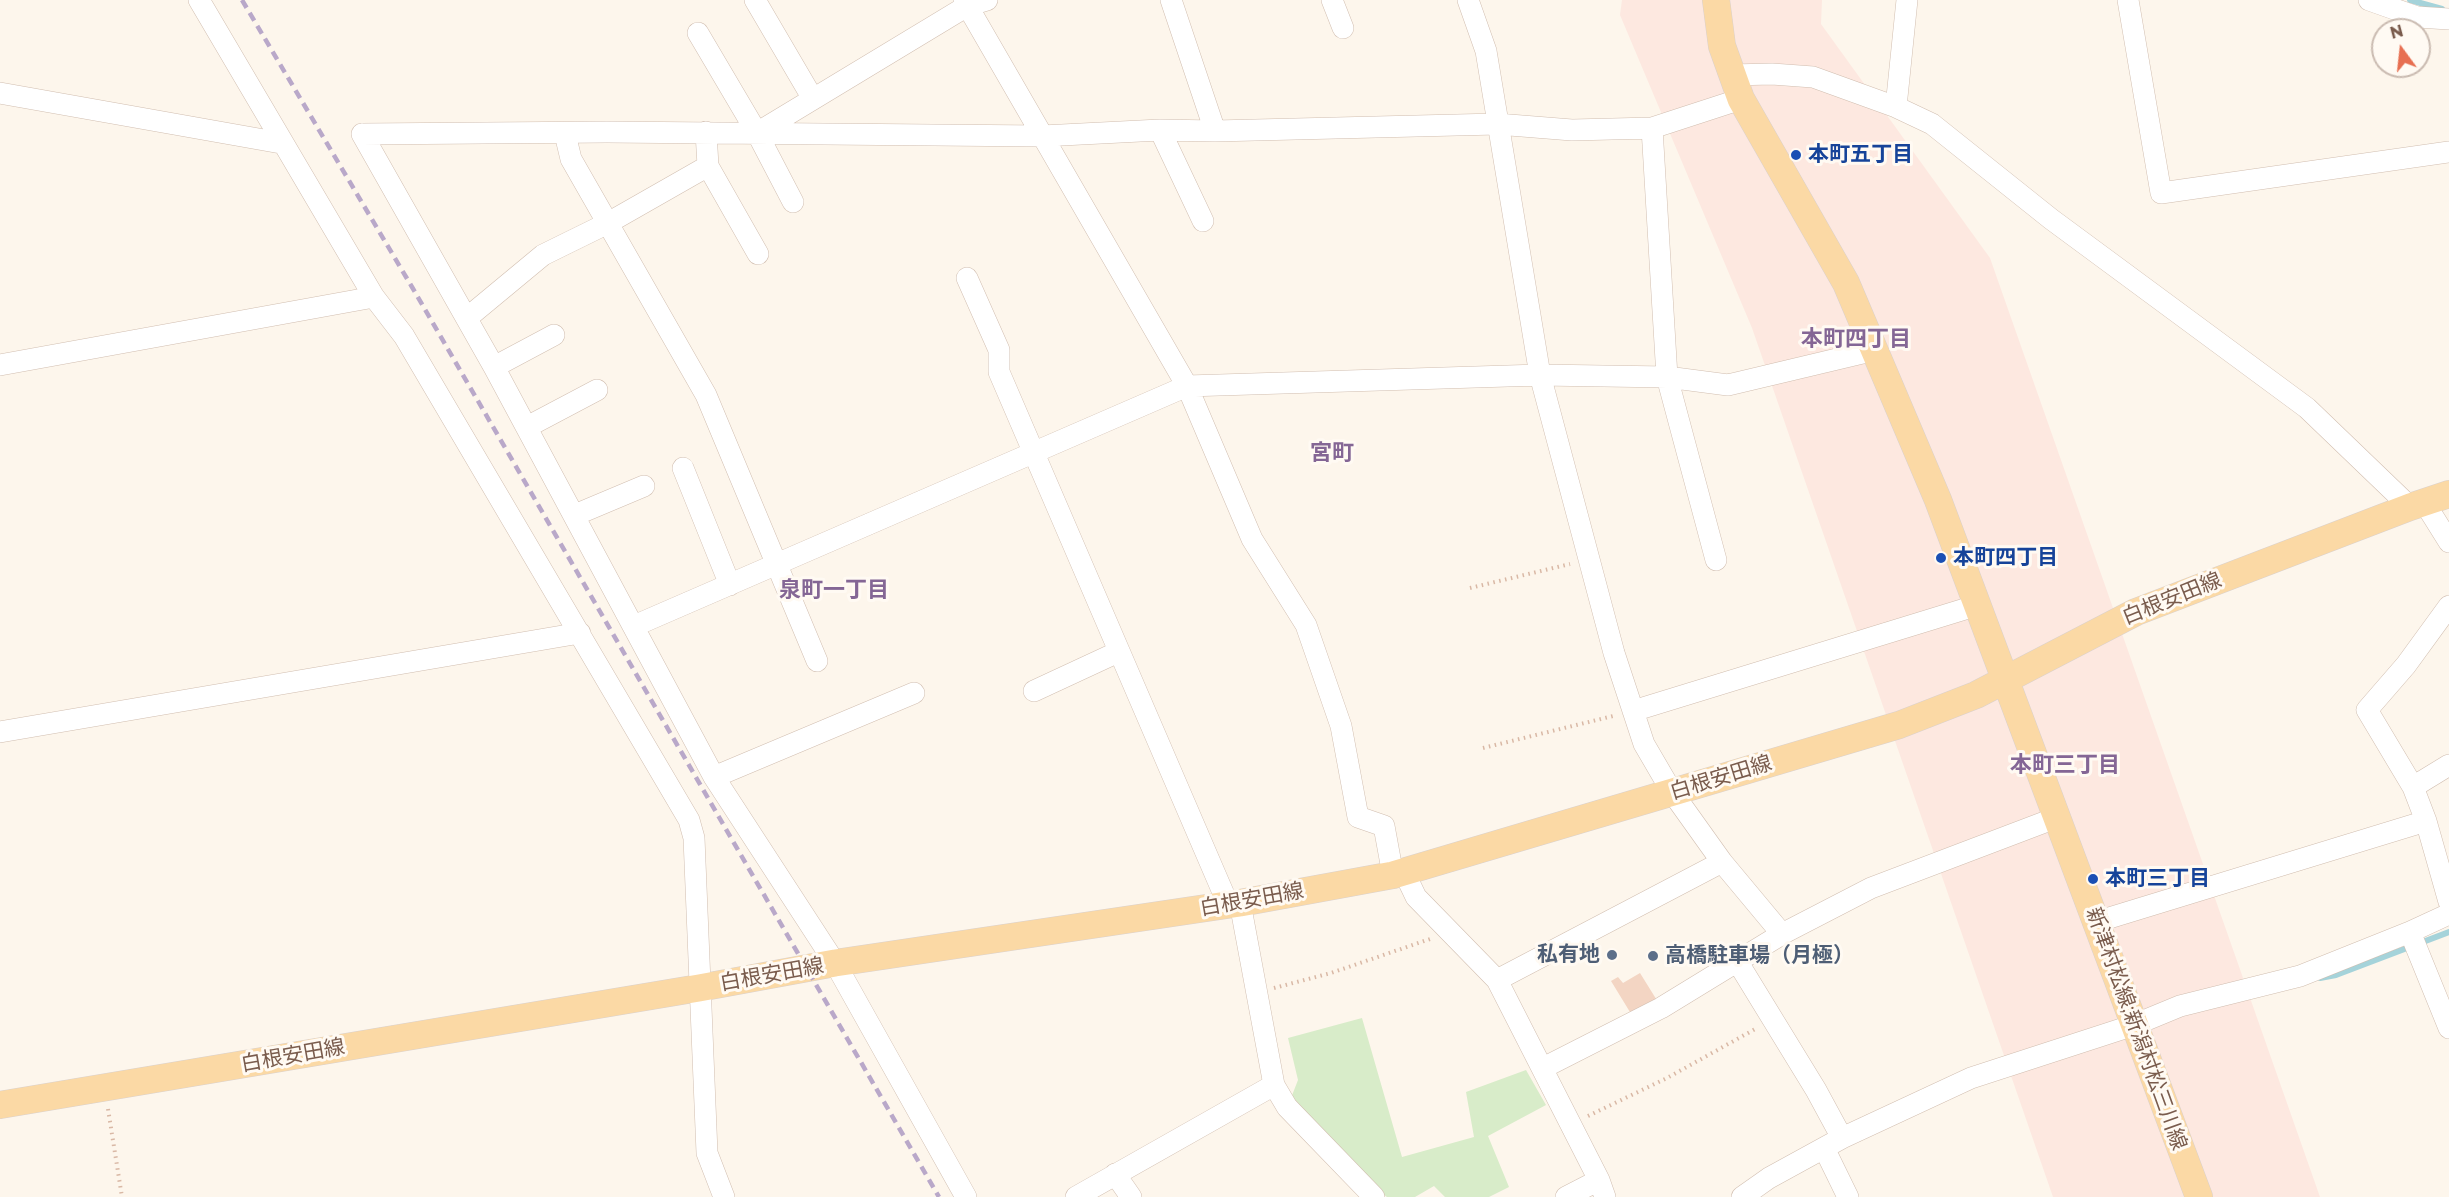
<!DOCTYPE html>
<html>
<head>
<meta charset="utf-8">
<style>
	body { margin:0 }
	#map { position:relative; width:2449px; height:1197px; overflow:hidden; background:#fdf6ec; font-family:Montserrat,sans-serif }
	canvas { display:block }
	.north { position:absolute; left:2371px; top:18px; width:60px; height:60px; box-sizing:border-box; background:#fffaf3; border:2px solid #cabbb1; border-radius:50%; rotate:345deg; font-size:16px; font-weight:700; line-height:24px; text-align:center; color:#7a5c4d }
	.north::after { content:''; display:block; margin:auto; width:21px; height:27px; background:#e76f51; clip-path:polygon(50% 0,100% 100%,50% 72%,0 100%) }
</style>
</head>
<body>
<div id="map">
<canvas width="2449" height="1197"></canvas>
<div class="north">N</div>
</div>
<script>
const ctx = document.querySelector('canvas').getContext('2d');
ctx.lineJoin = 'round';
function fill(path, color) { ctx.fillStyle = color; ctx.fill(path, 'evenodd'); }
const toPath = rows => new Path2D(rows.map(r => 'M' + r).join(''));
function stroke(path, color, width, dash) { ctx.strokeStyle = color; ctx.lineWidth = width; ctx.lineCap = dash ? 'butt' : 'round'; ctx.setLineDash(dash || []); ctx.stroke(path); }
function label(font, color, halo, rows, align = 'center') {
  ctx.font = font + ' Montserrat,"Noto Sans JP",sans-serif'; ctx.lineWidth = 6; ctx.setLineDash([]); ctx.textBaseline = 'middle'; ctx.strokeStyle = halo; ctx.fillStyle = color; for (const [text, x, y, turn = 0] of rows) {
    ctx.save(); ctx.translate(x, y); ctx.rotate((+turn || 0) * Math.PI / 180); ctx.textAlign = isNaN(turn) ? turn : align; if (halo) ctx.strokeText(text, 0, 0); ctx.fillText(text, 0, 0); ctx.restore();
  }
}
fill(toPath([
	[1622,0,1822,0,1821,24,1990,258,2320,1197,2053,1197,1752,328,1620,15]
]), '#fde8e0');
fill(toPath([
	[1362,1018,1402,1157,1474,1137,1466,1092,1526,1070,1546,1105,1488,1136,1509,1187,1489,1197,1445,1197,1434,1186,1415,1197,1387,1197,1364,1180,1291,1098,1298,1080,1288,1038]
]), '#d8ecc9');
stroke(toPath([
	[2410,0,2442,9],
	[2320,978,2336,975,2449,932]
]), '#a5d3da', 6);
fill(toPath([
	[1640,973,1658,1002,1633,1017,1611,981,1618,977,1623,983]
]), '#f3d5c3');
const minor = toPath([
	[199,0,374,297,404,336,689,820,694,838,707,1153,724,1197],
	[755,0,813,99],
	[964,0,1187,386,1252,539,1306,625,1341,726,1358,817,1384,826,1393,875],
	[1171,0,1215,131],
	[1332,0,1343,28],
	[1468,0,1486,51,1540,375,1614,653,1644,744,1672,792,1722,862,1782,934],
	[2128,0,2161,193,2449,152],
	[2369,0,2417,17,2449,19],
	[698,33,757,133,793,202],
	[1731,75,1772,74,1813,77,1896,107,1932,124,2051,219,2307,408,2410,507],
	[0,93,281,143],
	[1896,107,1907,0],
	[1652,128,1667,377,1716,560],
	[1160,130,1203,221],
	[706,132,708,166,758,254],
	[757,133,967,6,987,0],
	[362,134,607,132,1042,136,1160,130,1215,131,1497,124,1572,130,1652,128,1741,99],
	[362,134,494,367,714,777,835,963,966,1197],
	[565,134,571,159,706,395,817,661],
	[967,278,999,350,999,372,1228,904],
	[467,318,543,255,608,223,708,166],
	[0,365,374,297],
	[494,367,554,335],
	[527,427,597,390],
	[683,468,730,585],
	[2424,502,2449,542],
	[575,515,644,486],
	[2449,606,2406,665,2367,710,2413,787,2426,821,2449,902],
	[634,626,1187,386,1540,375,1667,377,1728,385,1875,350],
	[1034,691,1118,652],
	[1633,711,1978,605],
	[0,732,580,633],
	[714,777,914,693],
	[2413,787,2449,765],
	[1404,872,1416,897,1497,980,1599,1180,1605,1197],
	[1240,903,1274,1085,1287,1107,1374,1197],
	[2096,922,2426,821],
	[2410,932,2449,1028],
	[1737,961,1816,1090,1842,1138],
	[1497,980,1722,862],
	[1543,1068,1661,1008,1782,934,1871,888,2058,817],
	[1824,1148,1848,1197],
	[1115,1174,1131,1197],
	[1076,1197,1274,1085],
	[1566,1197,1599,1180],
	[1742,1197,1769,1178,1842,1138,1971,1078,2134,1025,2180,1006,2300,976,2410,932,2449,914]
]);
const major = toPath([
	[1716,0,1722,46,1741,99,1846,283,1938,500,2199,1197],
	[0,1105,699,988,835,963,1240,903,1393,875,1899,725,1976,695,2136,612,2410,507,2449,494]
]);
stroke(minor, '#d1beb0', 22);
stroke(major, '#dad1cd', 28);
stroke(toPath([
	[1470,588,1570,564],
	[1483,748,1613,716],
	[1274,988,1331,973,1430,939],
	[108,1109,122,1197],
	[1588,1116,1667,1078,1757,1028]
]), '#d9b8a5', 4, [1.5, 4.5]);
stroke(minor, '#fff', 21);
stroke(major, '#fbd9a5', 27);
stroke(toPath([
	[242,0,412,287,939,1197]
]), '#b9a8c9', 4.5, [9, 6]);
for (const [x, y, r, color] of [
	[1796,155,6,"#1a4fb4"],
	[1941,558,6,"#1a4fb4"],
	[2093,879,6,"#1a4fb4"],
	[1612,955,6,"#5c6f8a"],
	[1653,956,6,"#5c6f8a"]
]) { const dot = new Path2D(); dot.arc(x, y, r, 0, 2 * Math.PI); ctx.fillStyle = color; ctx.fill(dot); stroke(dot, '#fffaf3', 2); }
label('bold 21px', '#164399', '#fffaf3', [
	["本町五丁目",1808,155],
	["本町四丁目",1953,558],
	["本町三丁目",2105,879]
], 'left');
label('21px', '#7a5c4d', '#fffaf3', [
	["白根安田線",2172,599,-22],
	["白根安田線",1721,778,-17],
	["白根安田線",1252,900,-10],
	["白根安田線",772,975,-10],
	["新津村松線;新潟村松三川線",2136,1029,70],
	["白根安田線",293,1056,-10]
]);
label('bold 21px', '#4e5e75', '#fffaf3', [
	["私有地",1600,955],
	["高橋駐車場（月極）",1665,956,"left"]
], 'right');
label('bold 22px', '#846695', '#fffaf3', [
	["本町四丁目",1856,340],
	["宮町",1332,454],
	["泉町一丁目",834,591],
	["本町三丁目",2065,766]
]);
</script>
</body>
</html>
